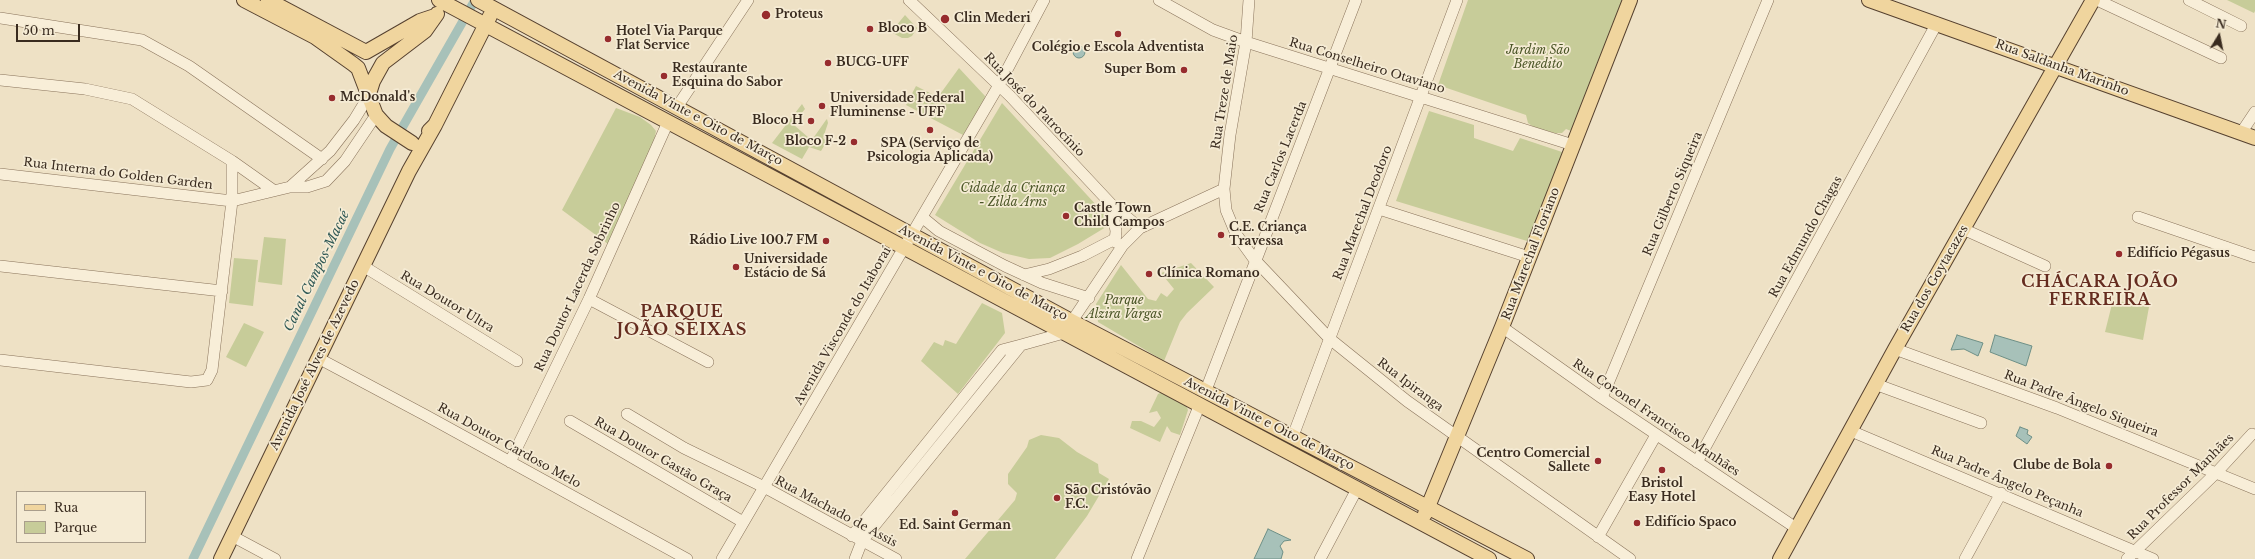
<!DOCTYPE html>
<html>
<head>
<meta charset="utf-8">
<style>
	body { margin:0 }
	#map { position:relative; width:2255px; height:559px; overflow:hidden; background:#eee1c5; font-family:"Libre Baskerville",serif }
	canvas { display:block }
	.legend { position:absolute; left:16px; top:491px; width:130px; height:52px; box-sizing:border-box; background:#f5ebd4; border:1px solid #aa9e8c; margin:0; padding:5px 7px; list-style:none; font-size:12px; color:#392b1f }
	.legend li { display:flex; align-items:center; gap:8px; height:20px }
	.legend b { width:20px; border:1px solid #aa9e8c }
	.north { position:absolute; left:2199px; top:16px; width:40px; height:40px; -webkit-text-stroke:3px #f5ebd4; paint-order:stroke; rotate:10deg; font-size:11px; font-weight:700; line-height:16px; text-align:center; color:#392b1f }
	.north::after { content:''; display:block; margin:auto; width:14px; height:18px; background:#392b1f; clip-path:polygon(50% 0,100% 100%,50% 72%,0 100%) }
	.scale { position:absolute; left:16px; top:24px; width:64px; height:18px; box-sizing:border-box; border:2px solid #392b1f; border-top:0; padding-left:5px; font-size:12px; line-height:14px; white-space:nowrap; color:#392b1f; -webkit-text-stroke:3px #f5ebd4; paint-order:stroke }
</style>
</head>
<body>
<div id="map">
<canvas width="2255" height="559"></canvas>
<ul class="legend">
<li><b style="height:5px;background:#f0d59e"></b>Rua</li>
<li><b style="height:11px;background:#c7cc99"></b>Parque</li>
</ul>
<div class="north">N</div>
<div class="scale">50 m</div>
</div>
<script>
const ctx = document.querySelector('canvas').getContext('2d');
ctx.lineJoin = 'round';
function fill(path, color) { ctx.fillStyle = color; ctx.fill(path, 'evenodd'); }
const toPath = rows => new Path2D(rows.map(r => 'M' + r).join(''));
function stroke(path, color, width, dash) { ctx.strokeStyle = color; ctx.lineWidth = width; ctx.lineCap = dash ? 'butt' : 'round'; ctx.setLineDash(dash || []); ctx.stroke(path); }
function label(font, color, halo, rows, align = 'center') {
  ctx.font = font + ' "Libre Baskerville",serif'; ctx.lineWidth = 3.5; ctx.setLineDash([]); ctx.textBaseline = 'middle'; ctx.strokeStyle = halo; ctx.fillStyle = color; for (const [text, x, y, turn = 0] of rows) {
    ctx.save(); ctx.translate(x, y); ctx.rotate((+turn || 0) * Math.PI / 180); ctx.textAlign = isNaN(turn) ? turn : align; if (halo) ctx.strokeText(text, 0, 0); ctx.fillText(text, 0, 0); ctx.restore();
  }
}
fill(toPath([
	[1468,0,1623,0,1571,131,1566,129,1562,133,1555,133,1535,128,1528,123,1526,115,1438,85],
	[2227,0,2255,0,2255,11,2254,13],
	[905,15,917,28,912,36,908,38,902,38,891,32],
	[959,68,985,96,984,101,963,135,906,105,916,86,938,97],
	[1002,103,1111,221,1106,227,1078,244,1050,258,1029,259,1003,253,980,243,935,215],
	[802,104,805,109,795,121,794,125,809,138,814,137,826,120,827,119,828,123,823,138,827,141,821,151,809,147,802,159,772,143],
	[616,108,640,117,651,125,656,131,654,141,608,244,562,210],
	[1429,111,1474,125,1474,138,1513,151,1520,138,1565,153,1527,241,1396,201],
	[264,237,286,239,282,285,258,282],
	[234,258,258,260,253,306,229,303],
	[1191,263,1214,287,1187,313,1180,322,1164,361,1098,322,1096,304,1121,265,1148,299,1156,301,1161,293,1167,297,1174,289,1161,273],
	[2113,300,2149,307,2143,340,2105,332],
	[982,303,1002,313,1005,333,958,394,921,361,934,342,943,346,945,340,956,344],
	[244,323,264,332,246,367,226,357],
	[1162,392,1186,405,1188,410,1180,435,1171,432,1167,426,1160,442,1130,428,1132,421,1141,421,1154,427,1161,418,1157,411,1149,413,1158,394],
	[1041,435,1059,438,1077,452,1098,464,1099,473,1109,479,1087,516,1055,559,965,559,1015,500,1017,493,1008,484,1008,474,1027,447,1029,440]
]), '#c7cc99');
const water = toPath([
	'1073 52a6 6 0 1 1 12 0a6 6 0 1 1-12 0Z',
	[1957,335,1983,343,1978,356,1964,349,1951,350,1957,335],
	[1995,335,2032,346,2026,366,1990,352,1995,335],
	[2020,427,2028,430,2027,434,2032,437,2027,444,2016,436,2020,427],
	[1268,529,1291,540,1284,541,1280,546,1283,552,1281,559,1254,559,1268,529]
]);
fill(water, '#a7c1b9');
stroke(water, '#6d8f86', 1);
stroke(toPath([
	[193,559,390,149,475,0]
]), '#a7c1b9', 9);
const minor = toPath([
	[909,0,1010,96,1111,204,1140,228],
	[1159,0,1213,30,1246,42,1573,145],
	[1249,0,1246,42,1230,135,1224,189,1226,210,1236,234,1254,259,1330,339,1407,401,1630,559],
	[2097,0,2221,58],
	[2189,0,2241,26],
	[0,18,142,40,189,66,322,159],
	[0,80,85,89,132,99,232,161,273,190],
	[677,107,748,0],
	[2241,133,2255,112],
	[0,174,232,201,290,187,307,187,326,181,345,161,376,115],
	[290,187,330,151,354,120,368,97],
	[1111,204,1116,231,1115,242],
	[1379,209,1529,257],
	[922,217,939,231,1005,266,1042,283,1089,298],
	[2138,217,2255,257],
	[1963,229,2045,266],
	[0,266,222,291],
	[363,266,517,361],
	[1024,275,1049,269,1082,256,1113,240,1116,236],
	[589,299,708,362],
	[1502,327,1602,398,1796,528],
	[1895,349,2057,408,2255,489],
	[318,358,425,415,687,559],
	[0,360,191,382,207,380,212,370,232,201,232,161],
	[1875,384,1981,423],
	[1206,390,1356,0],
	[1602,398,1768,0],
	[627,414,684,448,764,487,896,559],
	[570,421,743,522],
	[1851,431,2153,559],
	[1293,436,1457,0],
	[510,462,589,299,668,122],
	[1697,462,1937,23],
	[232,536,275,559],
	[852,536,1002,350,1021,345],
	[1598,537,1656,435],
	[722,559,999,85,1044,0],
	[855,559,862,541,1021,345,1064,333,1123,245,1140,228,1224,189],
	[1137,559,1200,404],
	[1320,559,1357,489],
	[1965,559,2001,493],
	[2127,559,2217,472,2252,434]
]);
const major = toPath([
	[244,0,315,37,353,64,358,68,376,115,386,126,412,143],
	[268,0,366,52,420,21,435,16],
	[439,0,1489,559],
	[478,0,1073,322,1527,559],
	[1869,0,2255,138],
	[368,97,373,81,383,63,425,31,437,14],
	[429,131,435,125,490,16],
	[1425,514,1502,327,1630,0],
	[221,559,409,171,435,125],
	[1780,559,1895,349,2093,0]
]);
stroke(minor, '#89735b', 12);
stroke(major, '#56412f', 16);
stroke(minor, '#f8eed8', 11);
stroke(major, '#f0d59e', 14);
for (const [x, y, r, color] of [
	[766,15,5,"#972c2e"],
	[945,19,5,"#972c2e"],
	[870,29,4,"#972c2e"],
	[1118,34,4,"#972c2e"],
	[608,39,4,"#972c2e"],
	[828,63,4,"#972c2e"],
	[1184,70,4,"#972c2e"],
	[664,76,4,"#972c2e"],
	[332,98,4,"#972c2e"],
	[822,106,4,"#972c2e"],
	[811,121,4,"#972c2e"],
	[930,130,4,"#972c2e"],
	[854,142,4,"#972c2e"],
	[1066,216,4,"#972c2e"],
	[1221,235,4,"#972c2e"],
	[826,241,4,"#972c2e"],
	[2119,254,4,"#972c2e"],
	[736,267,4,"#972c2e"],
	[1149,274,4,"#972c2e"],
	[1598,461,4,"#972c2e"],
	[2109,466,4,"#972c2e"],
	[1662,470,4,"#972c2e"],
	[1057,498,4,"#972c2e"],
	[955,513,4,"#972c2e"],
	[1637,523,4,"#972c2e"]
]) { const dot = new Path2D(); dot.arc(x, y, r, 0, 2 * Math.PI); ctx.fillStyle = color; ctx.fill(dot); stroke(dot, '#f5ebd4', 1.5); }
label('bold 12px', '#392b1f', '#f5ebd4', [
	["Proteus",775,15],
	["Clin Mederi",954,19],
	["Bloco B",878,29],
	["Hotel Via Parque",616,32],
	["Flat Service",616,46],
	["Colégio e Escola Adventista",1118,48,"center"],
	["BUCG-UFF",836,63],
	["Restaurante",672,69],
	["Esquina do Sabor",672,83],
	["Super Bom",1176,70,"right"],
	["McDonald's",340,98],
	["Universidade Federal",830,99],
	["Fluminense - UFF",830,113],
	["Bloco H",803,121,"right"],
	["Bloco F-2",846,142,"right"],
	["SPA (Serviço de",930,144,"center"],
	["Psicologia Aplicada)",930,158,"center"],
	["Castle Town",1074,209],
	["Child Campos",1074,223],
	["C.E. Criança",1229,228],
	["Travessa",1229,242],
	["Rádio Live 100.7 FM",818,241,"right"],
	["Edifício Pégasus",2127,254],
	["Universidade",744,260],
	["Estácio de Sá",744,274],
	["Clínica Romano",1157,274],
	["Centro Comercial",1590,454,"right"],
	["Sallete",1590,468,"right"],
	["Clube de Bola",2101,466,"right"],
	["Bristol",1662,484,"center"],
	["Easy Hotel",1662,498,"center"],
	["São Cristóvão",1065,491],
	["F.C.",1065,505],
	["Edifício Spaco",1645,523],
	["Ed. Saint German",955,526,"center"]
], 'left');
label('italic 12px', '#4a5526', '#f5ebd4', [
	["Jardim São",1538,51],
	["Benedito",1538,65],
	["Cidade da Criança",1013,189],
	["- Zilda Arns",1013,203],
	["Parque",1124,301],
	["Alzira Vargas",1124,315]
]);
label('12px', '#392b1f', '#f5ebd4', [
	["Rua Conselheiro Otaviano",1367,66,17],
	["Rua Saldanha Marinho",2062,68,20],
	["Rua Treze de Maio",1225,92,-81],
	["Rua José do Patrocínio",1034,105,46],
	["Avenida Vinte e Oito de Março",698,118,28],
	["Rua Carlos Lacerda",1281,157,-68],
	["Rua Interna do Golden Garden",118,174,7],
	["Rua Gilberto Siqueira",1673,194,-67],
	["Rua Marechal Deodoro",1363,213,-69],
	["Rua Edmundo Chagas",1806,237,-61],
	["Rua Marechal Floriano",1531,254,-69],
	["Avenida Vinte e Oito de Março",983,273,28],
	["Rua dos Goytacazes",1935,279,-60],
	["Rua Doutor Lacerda Sobrinho",578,287,-65],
	["Rua Doutor Ultra",447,302,31],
	["Avenida Visconde do Itaboraí",843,326,-60],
	["Avenida José Alves de Azevedo",315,365,-64],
	["Rua Ipiranga",1410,385,37],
	["Rua Padre Ângelo Siqueira",2081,404,21],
	["Rua Coronel Francisco Manhães",1656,418,34],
	["Avenida Vinte e Oito de Março",1269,424,27],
	["Rua Doutor Cardoso Melo",509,446,29],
	["Rua Doutor Gastão Graça",663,460,30],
	["Rua Padre Ângelo Peçanha",2007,482,23],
	["Rua Professor Manhães",2181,487,-45],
	["Rua Machado de Assis",836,512,28]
]);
label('italic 13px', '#2e5855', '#f5ebd4', [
	["Canal Campos-Macaé",317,271,-64]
]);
ctx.letterSpacing = '1px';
label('bold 16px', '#652c1f', '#f5ebd4', [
	["CHÁCARA JOÃO",2100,282],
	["FERREIRA",2100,300],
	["PARQUE",682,312],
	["JOÃO SEIXAS",682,330]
]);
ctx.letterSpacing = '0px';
</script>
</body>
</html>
